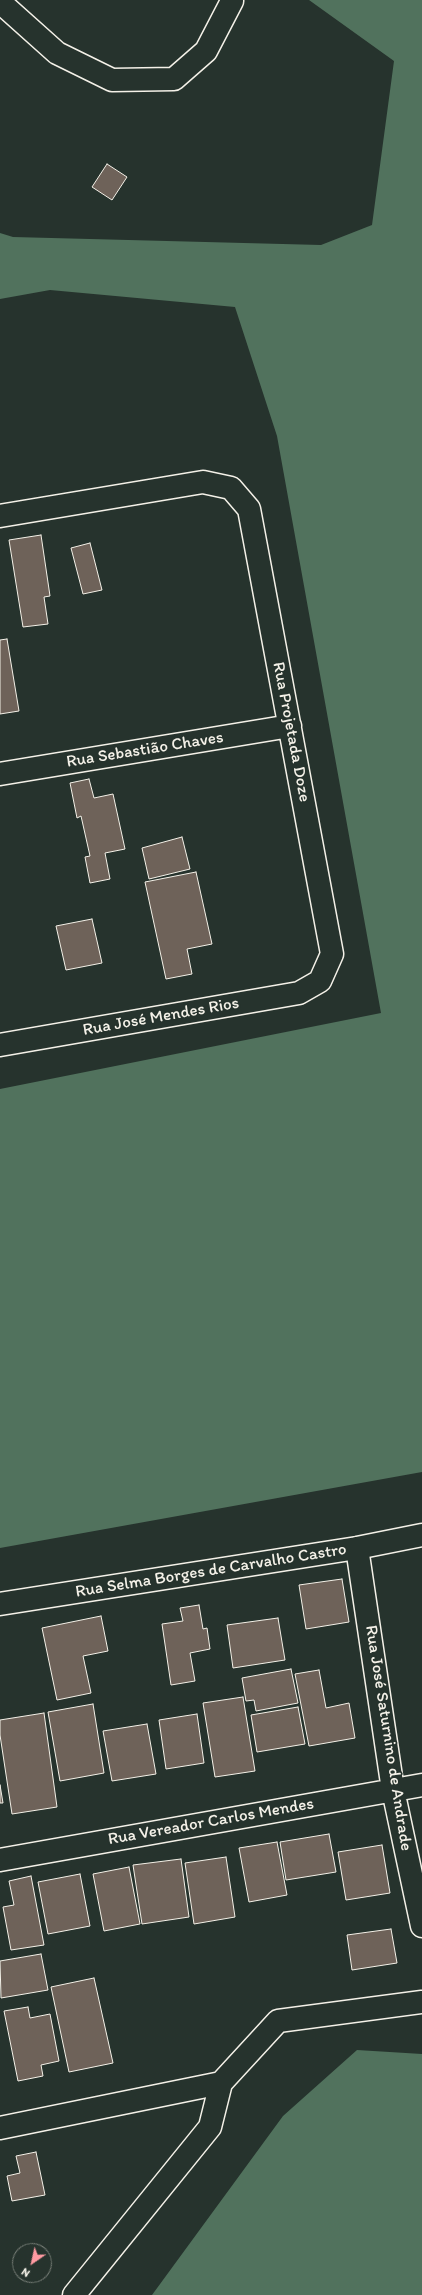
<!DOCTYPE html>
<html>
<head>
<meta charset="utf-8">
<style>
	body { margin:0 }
	#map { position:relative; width:422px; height:2295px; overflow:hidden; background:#26332d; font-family:Itim,sans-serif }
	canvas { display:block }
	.north { position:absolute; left:12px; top:2243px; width:40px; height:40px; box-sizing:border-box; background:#26332d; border:1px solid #787f78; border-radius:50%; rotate:214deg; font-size:11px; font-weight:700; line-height:16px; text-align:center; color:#f4f1e8 }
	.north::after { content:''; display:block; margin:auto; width:14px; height:18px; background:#ff9aa2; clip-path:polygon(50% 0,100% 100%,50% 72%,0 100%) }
</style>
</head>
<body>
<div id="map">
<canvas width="422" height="2295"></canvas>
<div class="north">N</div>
</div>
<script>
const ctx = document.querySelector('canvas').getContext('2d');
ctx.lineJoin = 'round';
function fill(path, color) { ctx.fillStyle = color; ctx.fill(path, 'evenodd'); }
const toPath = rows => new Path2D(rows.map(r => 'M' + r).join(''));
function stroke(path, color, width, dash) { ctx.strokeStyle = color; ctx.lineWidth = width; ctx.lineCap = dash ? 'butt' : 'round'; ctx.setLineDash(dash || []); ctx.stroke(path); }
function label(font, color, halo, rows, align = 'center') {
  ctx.font = font + ' Itim,sans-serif'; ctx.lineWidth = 3.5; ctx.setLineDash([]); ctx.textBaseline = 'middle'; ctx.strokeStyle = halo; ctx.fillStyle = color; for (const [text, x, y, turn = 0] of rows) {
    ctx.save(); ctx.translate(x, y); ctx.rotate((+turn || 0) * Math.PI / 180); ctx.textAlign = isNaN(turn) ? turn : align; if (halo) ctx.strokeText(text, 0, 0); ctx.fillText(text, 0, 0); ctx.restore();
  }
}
fill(toPath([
	[309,0,422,0,422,1472,0,1548,0,1089,381,1013,277,436,235,307,50,290,0,299,0,233,13,237,321,245,372,225,394,61],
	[357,2050,422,2054,422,2295,152,2295,283,2116]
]), '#51725d');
const building = toPath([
	[107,164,127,177,112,200,92,187,107,164],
	[41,535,50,596,44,597,48,624,23,627,9,540,41,535],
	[90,543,102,590,83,594,71,548,90,543],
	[7,639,19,711,0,714,0,640,7,639],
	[89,779,94,798,113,794,125,849,105,853,110,879,90,883,85,857,90,856,81,816,77,818,70,783,89,779],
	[182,837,190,869,149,879,142,848,182,837],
	[196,872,212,944,187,949,192,974,166,979,145,882,196,872],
	[92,919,102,963,66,970,56,926,92,919],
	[342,1579,349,1622,306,1629,299,1585,342,1579],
	[199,1605,203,1629,207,1628,210,1649,190,1653,195,1681,171,1685,162,1624,183,1621,180,1608,199,1605],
	[101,1616,108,1651,83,1656,91,1693,57,1700,42,1628,101,1616],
	[278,1618,285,1660,233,1668,227,1625,278,1618],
	[291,1669,298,1703,256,1711,254,1700,246,1701,242,1678,291,1669],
	[319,1670,326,1708,349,1703,355,1738,309,1746,295,1674,319,1670],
	[243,1697,255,1771,215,1777,203,1703,243,1697],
	[93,1704,104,1773,60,1781,48,1712,93,1704],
	[298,1707,305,1744,257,1752,251,1715,298,1707],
	[44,1713,57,1807,12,1814,0,1735,0,1720,44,1713],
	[197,1714,204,1763,166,1769,159,1720,197,1714],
	[147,1724,156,1774,112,1781,103,1731,147,1724],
	[0,1785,3,1803,0,1803,0,1785],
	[329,1834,336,1872,286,1880,280,1842,329,1834],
	[277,1842,287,1895,249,1902,239,1848,277,1842],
	[382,1845,390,1893,346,1900,338,1852,382,1845],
	[226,1857,235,1917,194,1924,185,1863,226,1857],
	[181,1859,189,1917,142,1924,133,1865,181,1859],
	[129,1867,140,1924,104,1931,93,1874,129,1867],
	[80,1874,90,1926,48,1934,38,1882,80,1874],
	[31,1876,44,1945,11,1950,3,1907,14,1905,9,1881,31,1876],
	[391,1929,397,1963,352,1970,347,1935,391,1929],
	[41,1954,48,1990,1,1998,0,1961,41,1954],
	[94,1978,113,2063,69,2072,51,1987,94,1978],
	[28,2007,30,2018,50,2014,59,2061,41,2065,43,2076,18,2081,4,2011,28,2007],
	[36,2152,45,2195,12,2201,7,2176,20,2173,16,2156,36,2152]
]);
fill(building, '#6e6259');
stroke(building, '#f4f1e8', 1);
const street = toPath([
	[0,2,57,53,112,80,174,79,206,51,232,1],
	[0,516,203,482,231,488,249,509,332,954,320,981,299,993,0,1045],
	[0,774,290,726],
	[357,1548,393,1790,422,1926],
	[0,1604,357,1548,422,1535],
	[0,1860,422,1785],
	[0,2128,221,2083,278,2021,422,2002],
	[74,2295,210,2127,221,2083]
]);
stroke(street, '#f4f1e8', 25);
stroke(street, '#26332d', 22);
label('17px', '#f4f1e8', '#26332d', [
	["Rua Projetada Doze",291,732,79],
	["Rua Sebastião Chaves",145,750,-9],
	["Rua José Mendes Rios",161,1017,-10],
	["Rua Selma Borges de Carvalho Castro",211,1571,-9],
	["Rua José Saturnino de Andrade",388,1738,81],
	["Rua Vereador Carlos Mendes",211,1822,-10]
]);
</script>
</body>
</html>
